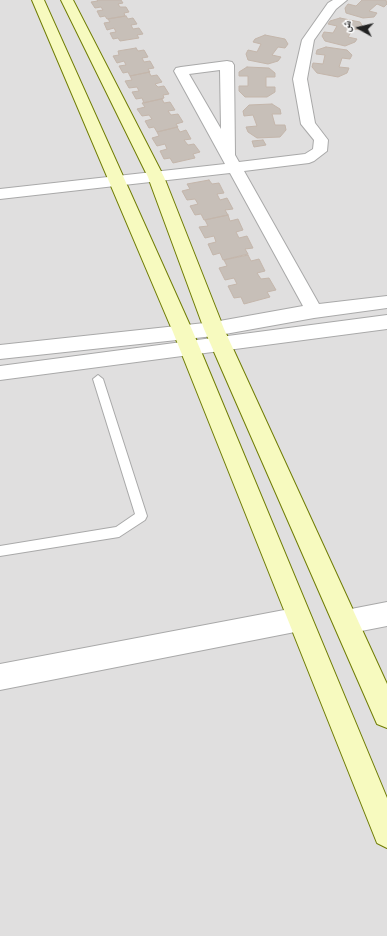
<!DOCTYPE html>
<html>
<head>
<meta charset="utf-8">
<style>
	body { margin:0 }
	#map { position:relative; width:387px; height:936px; overflow:hidden; background:#f2efe9; font-family:"Fira Sans Condensed","Noto Naskh Arabic",sans-serif }
	canvas { display:block }
	.north { position:absolute; left:339px; top:8px; width:40px; height:40px; -webkit-text-stroke:3px #fff; paint-order:stroke; rotate:278deg; font-size:11px; font-weight:700; line-height:16px; text-align:center; color:#222 }
	.north::after { content:''; display:block; margin:auto; width:14px; height:18px; background:#222; clip-path:polygon(50% 0,100% 100%,50% 72%,0 100%) }
</style>
</head>
<body>
<div id="map">
<canvas width="387" height="936"></canvas>
<div class="north">ش</div>
</div>
<script>
const ctx = document.querySelector('canvas').getContext('2d');
ctx.lineJoin = 'round';
function fill(path, color) { ctx.fillStyle = color; ctx.fill(path, 'evenodd'); }
const toPath = rows => new Path2D(rows.map(r => 'M' + r).join(''));
function stroke(path, color, width, dash) { ctx.strokeStyle = color; ctx.lineWidth = width; ctx.lineCap = dash ? 'butt' : 'round'; ctx.setLineDash(dash || []); ctx.stroke(path); }
fill(toPath([
	[0,0,387,0,387,936,0,936]
]), '#e0dfdf');
const building = toPath([
	[97,0,121,0,123,3,118,4,120,7,126,7,129,12,124,13,125,16,107,19,105,16,100,17,97,11,103,10,101,7,95,8,91,2,98,1,97,0],
	[362,0,386,0,387,4,384,7,377,4,369,11,377,13,374,17,363,18,346,13,345,8,348,4,356,6,362,0],
	[126,16,128,19,133,18,137,24,131,25,133,29,139,28,143,34,137,35,139,38,120,41,118,38,113,39,110,33,116,32,114,28,107,30,104,23,110,22,108,19,126,16],
	[340,18,360,22,363,27,361,30,353,29,348,37,357,39,355,42,345,46,325,41,322,36,324,32,333,33,337,26,328,24,330,21,340,18],
	[265,35,285,39,288,44,285,48,278,47,272,55,281,57,278,61,268,64,248,60,246,54,248,50,257,52,261,44,253,42,255,39,265,35],
	[326,47,347,50,352,55,350,59,342,58,339,67,349,68,347,73,338,77,317,73,312,67,313,63,323,64,325,55,316,54,317,50,326,47],
	[136,48,138,51,144,50,148,57,142,58,144,62,150,61,154,68,148,69,150,72,130,76,128,72,123,73,119,66,126,65,124,61,117,63,113,56,119,55,118,51,136,48],
	[247,67,269,68,275,73,275,77,266,77,266,87,275,87,275,92,267,97,245,97,239,91,239,86,248,86,248,76,239,76,239,72,247,67],
	[149,72,151,76,157,75,162,82,155,84,158,87,164,86,169,94,163,95,164,98,144,103,142,98,136,99,132,92,139,91,137,87,129,88,125,81,132,80,130,76,149,72],
	[162,99,164,103,170,102,175,110,168,111,171,115,178,114,183,122,176,124,178,127,157,132,154,127,149,128,145,121,152,119,149,115,142,116,137,109,145,107,142,103,162,99],
	[272,104,280,109,281,114,272,114,275,125,285,125,286,130,280,137,257,138,248,132,246,127,257,126,253,115,244,116,243,111,249,105,272,104],
	[177,127,180,132,186,130,191,139,184,140,188,145,194,144,200,152,193,154,195,158,173,163,170,158,164,159,160,151,167,149,165,144,157,146,152,138,159,136,157,132,177,127],
	[263,140,266,145,254,147,252,141,263,140],
	[209,180,212,184,219,183,224,193,217,194,220,200,227,198,233,209,225,210,228,215,204,220,201,214,195,215,190,206,198,204,195,199,187,200,182,191,190,189,187,184,209,180],
	[228,215,230,221,238,219,243,230,236,232,239,238,247,236,253,248,245,249,248,254,223,260,220,253,213,255,208,244,216,242,214,236,205,238,199,227,208,226,205,220,228,215],
	[248,255,251,261,259,259,265,271,257,273,261,279,269,278,276,290,267,292,270,297,244,304,241,297,234,298,228,286,237,284,234,278,225,280,219,268,227,266,224,260,248,255]
]);
fill(building, '#c7bfb8');
stroke(building, '#c4b6ab', 1);
const lane = toPath([
	[98,375,103,379,147,516,145,520,119,537,0,556,0,546,116,527,135,514,93,379,98,375]
]);
const street = toPath([
	[333,0,347,0,336,9,314,40,307,79,315,123,328,140,327,151,314,161,309,163,244,171,319,304,387,296,387,308,314,318,214,336,0,359,0,345,214,322,303,306,230,173,0,199,0,189,225,164,174,71,176,68,181,67,227,61,232,62,234,65,235,155,239,162,305,154,313,149,314,140,301,124,293,79,302,40,328,3,333,0],
	[220,70,221,129,189,74,220,70],
	[387,315,387,329,0,380,0,366,387,315],
	[387,602,387,626,346,634,338,630,334,622,338,614,346,610,387,602],
	[300,607,308,611,312,619,308,627,300,631,0,690,0,664,300,607]
]);
const secondary = toPath([
	[32,0,44,0,193,332,387,798,387,848,377,843,173,332,32,0],
	[61,0,73,0,164,177,224,329,387,684,387,728,377,724,204,329,148,177,61,0]
]);
stroke(lane, '#a9a9a9', 2);
stroke(street, '#a9a9a9', 2);
stroke(secondary, '#707d05', 2);
fill(lane, '#fff');
fill(street, '#fff');
fill(secondary, '#f7fabf');
</script>
</body>
</html>
